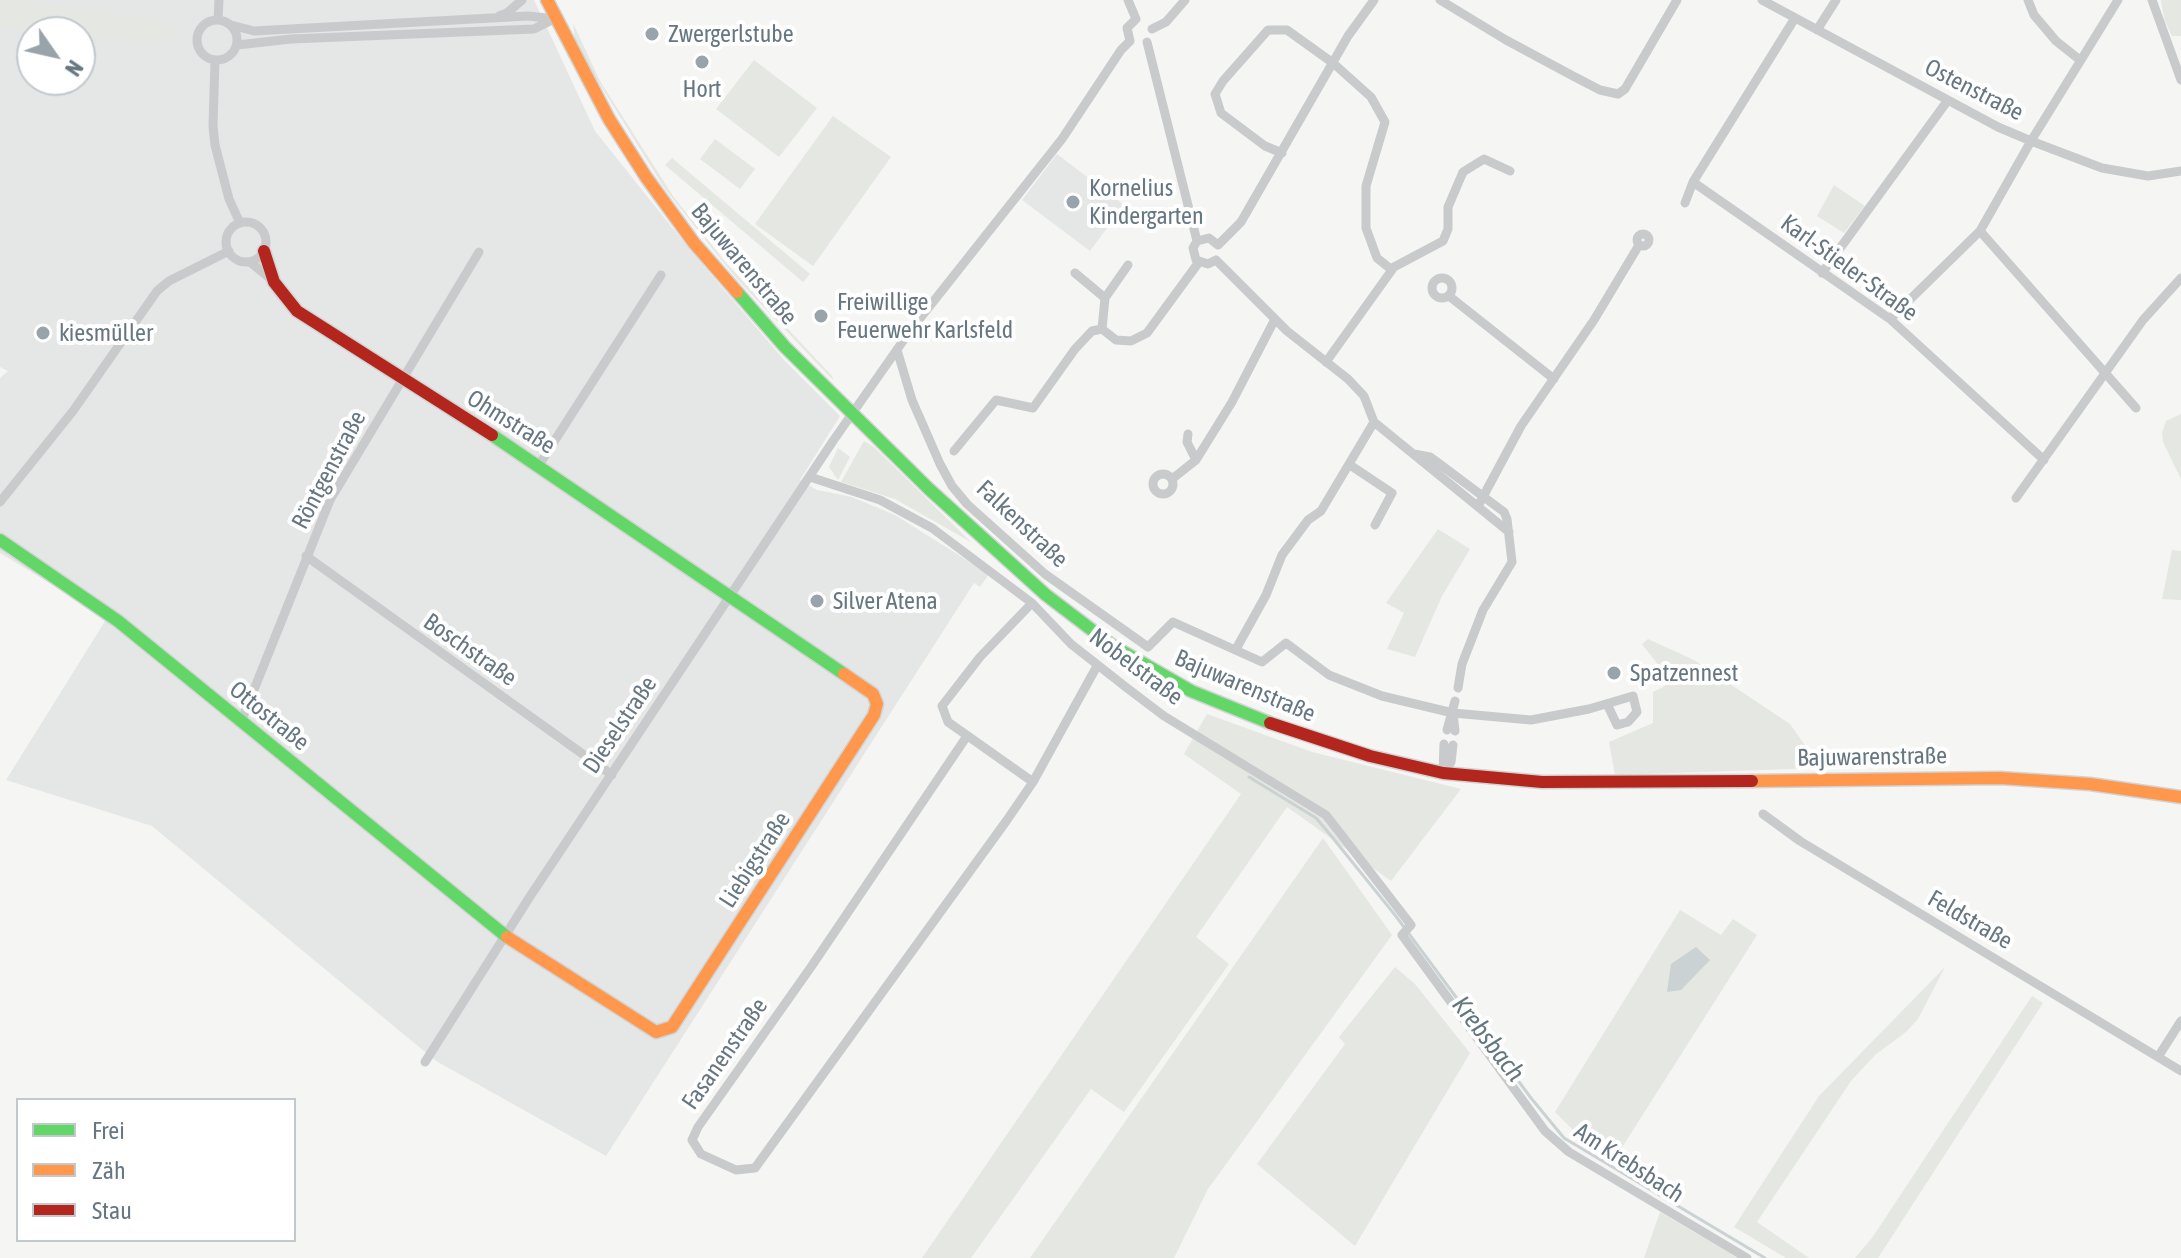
<!DOCTYPE html>
<html>
<head>
<meta charset="utf-8">
<style>
	body { margin:0 }
	#map { position:relative; width:2181px; height:1258px; overflow:hidden; background:#f5f5f4; font-family:"Asap Condensed",sans-serif }
	canvas { display:block }
	.legend { position:absolute; left:16px; top:1098px; width:280px; height:144px; box-sizing:border-box; background:#fff; border:2px solid #c2c9cd; margin:0; padding:10px 14px; list-style:none; font-size:24px; color:#677782 }
	.legend li { display:flex; align-items:center; gap:16px; height:40px }
	.legend b { width:40px; border:2px solid #c2c9cd }
	.north { position:absolute; left:16px; top:16px; width:80px; height:80px; box-sizing:border-box; background:#fff; border:2px solid #c2c9cd; border-radius:50%; rotate:124deg; font-size:22px; font-weight:700; line-height:32px; text-align:center; color:#677782 }
	.north::after { content:''; display:block; margin:auto; width:28px; height:36px; background:#99a3aa; clip-path:polygon(50% 0,100% 100%,50% 72%,0 100%) }
</style>
</head>
<body>
<div id="map">
<canvas width="2181" height="1258"></canvas>
<ul class="legend">
<li><b style="height:10px;background:#63d668"></b>Frei</li>
<li><b style="height:10px;background:#ff974d"></b>Zäh</li>
<li><b style="height:10px;background:#b3261e"></b>Stau</li>
</ul>
<div class="north">N</div>
</div>
<script>
const ctx = document.querySelector('canvas').getContext('2d');
ctx.lineJoin = 'round';
function fill(path, color) { ctx.fillStyle = color; ctx.fill(path, 'evenodd'); }
const toPath = rows => new Path2D(rows.map(r => 'M' + r).join(''));
function stroke(path, color, width, dash) { ctx.strokeStyle = color; ctx.lineWidth = width; ctx.lineCap = dash ? 'butt' : 'round'; ctx.setLineDash(dash || []); ctx.stroke(path); }
function label(font, color, halo, rows, align = 'center') {
  ctx.font = font + ' "Asap Condensed",sans-serif'; ctx.lineWidth = 8; ctx.setLineDash([]); ctx.textBaseline = 'middle'; ctx.strokeStyle = halo; ctx.fillStyle = color; for (const [text, x, y, turn = 0] of rows) {
    ctx.save(); ctx.translate(x, y); ctx.rotate((+turn || 0) * Math.PI / 180); ctx.textAlign = isNaN(turn) ? turn : align; if (halo) ctx.strokeText(text, 0, 0); ctx.fillText(text, 0, 0); ctx.restore();
  }
}
fill(toPath([
	[0,0,534,0,595,131,690,250,784,360,840,416,800,480,817,490,852,497,895,515,989,574,980,587,974,583,606,1156,436,1061,152,826,6,780,107,618,0,553,0,378,8,371,0,367],
	[32,32,80,32,80,80,32,80],
	[1057,154,1124,205,1090,251,1022,200]
]), '#e5e6e6');
fill(toPath([
	[0,0,24,0,179,23,177,43,80,35,80,32,0,28],
	[2161,0,2181,0,2181,36,2172,36,2164,19],
	[573,23,600,81,673,196,725,262,832,376,833,380,736,278,665,189,591,70,575,40],
	[754,60,817,108,779,157,716,109],
	[833,116,891,157,813,266,755,224],
	[715,139,755,169,740,189,700,159],
	[672,158,810,274,803,282,665,165],
	[1834,185,1865,206,1844,233,1817,216],
	[2181,414,2181,479,2163,442,2162,433,2166,421],
	[864,441,874,447,971,542,895,499,841,482],
	[838,448,850,457,838,480,829,467],
	[1438,529,1470,549,1442,596,1415,657,1387,649,1404,613,1386,603],
	[2172,550,2181,551,2181,600,2162,599],
	[1648,639,1694,660,1790,724,1821,768,1615,775,1609,742,1653,723,1653,692,1665,686,1663,671,1642,644],
	[1207,714,1312,752,1461,789,1391,881,1287,807,1196,937,1229,964,1124,1112,1091,1089,971,1258,922,1258,1241,794,1184,754],
	[1323,838,1392,935,1208,1189,1174,1258,1030,1258],
	[1680,910,1721,935,1733,919,1757,935,1614,1160,1580,1137,1555,1112],
	[1395,967,1415,984,1470,1053,1355,1246,1257,1164,1345,1044,1339,1037],
	[1945,967,1918,1019,1906,1032,1875,1055,1851,1081,1757,1222,1809,1258,1786,1258,1734,1227,1819,1096],
	[2032,996,2043,1003,1878,1258,1855,1258,1872,1238],
	[1660,1212,1738,1258,1644,1258]
]), '#e5e7e2');
fill(toPath([
	[1696,947,1710,960,1681,990,1667,992,1671,964]
]), '#cad2d4');
stroke(toPath([
	[1249,777,1316,818,1328,832,1395,915,1531,1098,1564,1138,1765,1258]
]), '#cad2d4', 3);
const fast = toPath([
	[737,292,785,347,929,489,1046,595,1113,646,1191,691,1270,723],
	[492,435,844,674],
	[0,540,118,621,507,937]
]);
const slow = toPath([
	[547,0,609,119,646,177,694,243,737,292],
	[1752,781,2000,778,2090,784,2181,797],
	[507,937,656,1032,672,1027,874,715,877,704,873,694,844,674]
]);
const jam = toPath([
	[264,251,274,282,297,311,492,435],
	[1270,723,1370,756,1443,773,1542,782,1752,781]
]);
stroke(fast, '#d2d3d3', 15);
stroke(slow, '#d2d3d3', 15);
stroke(jam, '#d2d3d3', 15);
stroke(toPath([
	[1128,0,1136,19],
	[1440,0,1506,40,1573,76,1600,90,1618,94,1625,89,1677,0],
	[1762,0,1998,127,2031,141,2102,168,2148,176,2181,171],
	[2028,0,2034,15,2056,41,2080,60],
	[2152,0,2181,80],
	[499,16,507,13,522,0],
	'197 40a20 20 0 1 1 40 0a20 20 0 1 1-40 0Z',
	[218,20,219,0],
	[231,25,254,31,528,16,556,19],
	[1152,29,1166,22,1185,0],
	[1817,30,1836,0],
	[1130,41,1127,28,1136,19],
	[1147,42,1197,241],
	[237,45,291,39,534,29,554,19],
	[215,60,213,126,215,145,229,199,240,223],
	[1282,153,1265,146,1221,113,1215,94,1223,81,1268,30,1287,30,1333,63,1371,97,1385,122,1366,186,1366,228,1377,258,1392,270],
	[1693,182,1890,319,2044,460],
	[1685,203,1693,182,1795,18],
	'226 242a20 20 0 1 1 40 0a20 20 0 1 1-40 0Z',
	[1980,231,2136,408],
	'1637 240a6 6 0 1 1 12 0a6 6 0 1 1-12 0Z',
	[1197,241,1193,248,1196,260,1208,264,1216,260],
	[1197,241,1209,238,1218,245],
	[1218,245,1241,222,1348,36,1374,0],
	[1216,260,1287,331,1348,379,1364,396,1374,422,1509,532],
	[250,262,272,280],
	[1075,273,1105,298],
	[1822,273,1948,100],
	'1432 288a10 10 0 1 1 20 0a10 10 0 1 1-20 0Z',
	[1449,296,1554,379],
	[1890,319,1980,231,2031,141,2118,0],
	[1102,329,1105,298,1128,265],
	[897,350,912,400,940,464,952,486,967,504,1045,574,1148,647,1173,622,1262,662,1286,643,1329,675,1382,696,1453,713,1531,720,1589,709,1633,696,1637,712,1628,722,1617,725,1607,704],
	[1326,362,1394,267,1443,241,1448,229,1448,207,1463,172,1484,159,1510,171],
	[1188,434,1187,442,1196,460],
	[954,451,996,400,1033,408,1075,349,1092,331,1102,329,1116,340,1131,341,1147,333,1199,262],
	[1414,454,1430,457,1437,462,1504,512,1507,519,1512,562,1483,610,1462,664,1458,688],
	[539,465,661,275],
	[1350,465,1392,493,1375,525],
	'1153 484a10 10 0 1 1 20 0a10 10 0 1 1-20 0Z',
	[810,477,880,500,932,528,1032,603,1071,644,1127,688,1164,716,1326,815,1408,921,1411,925,1402,935,1545,1131,1569,1152,1747,1258],
	[1172,479,1196,460,1232,402,1275,319],
	[2016,498,2143,320,2181,278],
	[0,502,73,411,157,291,169,281,229,251],
	[1478,506,1521,426,1594,320,1639,245],
	[306,556,612,775],
	[1032,603,980,657,942,706,948,722,1033,782],
	[1236,649,1266,595,1282,555,1308,520,1321,511,1374,422],
	[1453,713,1455,731],
	[241,722,330,500,479,252],
	[1447,730,1455,701],
	[967,736,811,967,698,1127,692,1140,701,1154,736,1170,755,1168,1007,820,1033,782,1097,666],
	[1443,773,1451,762,1453,745],
	[1443,773,1444,744],
	[1763,814,1800,841,2181,1071],
	[2158,1057,2181,1021],
	[425,1062,529,898,833,441,910,331,1062,139,1121,50,1130,41]
]), '#c9cacb', 9);
stroke(fast, '#63d668', 12);
stroke(slow, '#ff974d', 12);
stroke(jam, '#b3261e', 12);
for (const [x, y, r, color] of [
	[652,34,8,"#99a3aa"],
	[702,62,8,"#99a3aa"],
	[1073,202,8,"#99a3aa"],
	[821,316,8,"#99a3aa"],
	[43,333,8,"#99a3aa"],
	[817,601,8,"#99a3aa"],
	[1614,673,8,"#99a3aa"]
]) { const dot = new Path2D(); dot.arc(x, y, r, 0, 2 * Math.PI); ctx.fillStyle = color; ctx.fill(dot); stroke(dot, '#fff', 3); }
label('24px', '#677782', '#fff', [
	["Zwergerlstube",668,34],
	["Hort",702,89,"center"],
	["Kornelius",1089,188],
	["Kindergarten",1089,216],
	["Freiwillige",837,302],
	["Feuerwehr Karlsfeld",837,330],
	["kiesmüller",59,333],
	["Silver Atena",833,601],
	["Spatzennest",1630,673]
], 'left');
label('24px', '#677782', '#fff', [
	["Ostenstraße",1974,90,27],
	["Bajuwarenstraße",744,264,50],
	["Karl-Stieler-Straße",1849,268,36],
	["Ohmstraße",511,422,32],
	["Röntgenstraße",329,470,-62],
	["Falkenstraße",1022,524,43],
	["Boschstraße",470,650,35],
	["Nobelstraße",1136,667,37],
	["Bajuwarenstraße",1245,686,23],
	["Ottostraße",269,716,39],
	["Dieselstraße",620,725,-56],
	["Bajuwarenstraße",1872,757,-1],
	["Liebigstraße",755,860,-57],
	["Feldstraße",1970,920,30],
	["Fasanenstraße",725,1054,-55],
	["Am Krebsbach",1629,1163,33]
]);
label('italic 26px', '#63787e', '#fff', [
	["Krebsbach",1488,1039,52]
]);
</script>
</body>
</html>
